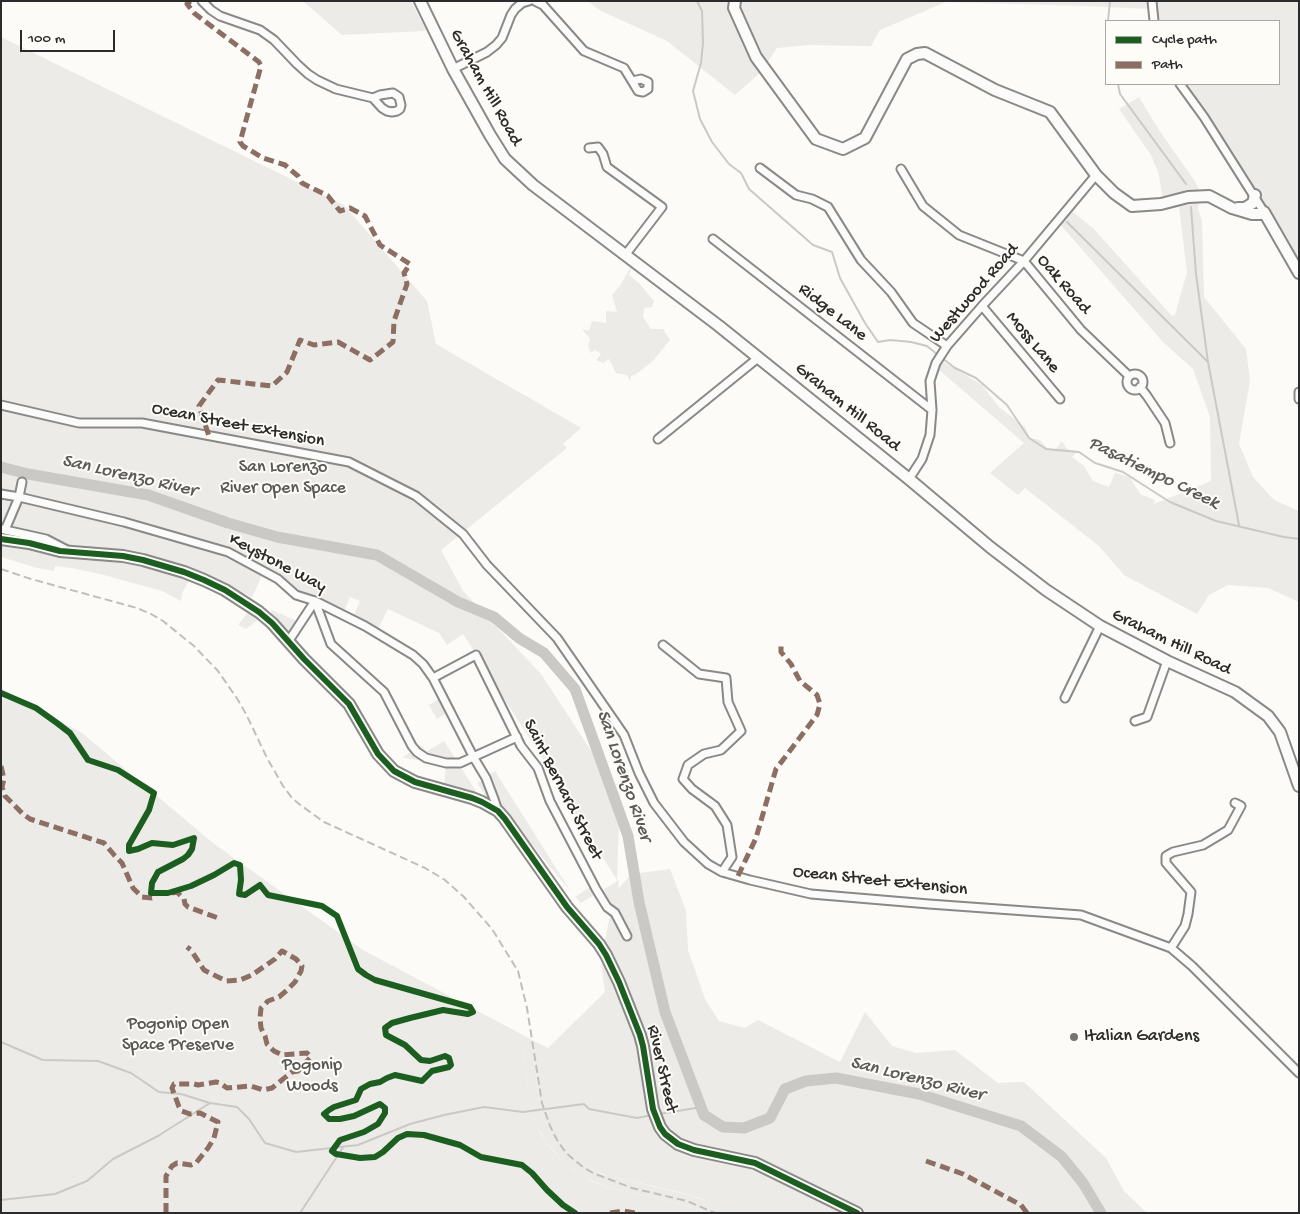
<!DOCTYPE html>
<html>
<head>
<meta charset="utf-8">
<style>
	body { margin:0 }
	#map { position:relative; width:1300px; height:1214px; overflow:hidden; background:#fcfbf8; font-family:"Gochi Hand",sans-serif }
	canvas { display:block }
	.frame { position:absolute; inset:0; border:2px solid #2b2b2b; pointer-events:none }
	.legend { position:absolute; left:1105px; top:20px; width:175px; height:65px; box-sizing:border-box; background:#fdfcf7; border:1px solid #a9a8a5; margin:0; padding:6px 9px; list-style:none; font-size:15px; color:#2b2b2b }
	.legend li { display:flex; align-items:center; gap:10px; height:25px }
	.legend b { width:25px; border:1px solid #a9a8a5 }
	.scale { position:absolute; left:20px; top:30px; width:95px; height:22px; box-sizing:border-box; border:2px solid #2b2b2b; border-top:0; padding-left:6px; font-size:15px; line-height:18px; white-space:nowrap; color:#2b2b2b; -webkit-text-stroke:4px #fdfcf7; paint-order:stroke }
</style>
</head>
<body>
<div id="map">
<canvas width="1300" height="1214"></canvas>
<div class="frame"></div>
<ul class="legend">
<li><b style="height:6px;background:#1b5e20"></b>Cycle path</li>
<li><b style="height:6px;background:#8d6e63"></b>Path</li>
</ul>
<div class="scale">100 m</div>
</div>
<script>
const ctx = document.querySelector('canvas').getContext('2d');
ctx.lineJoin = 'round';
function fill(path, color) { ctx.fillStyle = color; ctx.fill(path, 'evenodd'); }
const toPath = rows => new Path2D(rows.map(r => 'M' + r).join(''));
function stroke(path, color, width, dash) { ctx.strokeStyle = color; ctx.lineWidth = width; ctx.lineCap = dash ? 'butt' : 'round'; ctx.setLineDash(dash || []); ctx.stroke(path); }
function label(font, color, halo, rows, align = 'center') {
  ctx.font = font + ' "Gochi Hand",sans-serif'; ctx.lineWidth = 4; ctx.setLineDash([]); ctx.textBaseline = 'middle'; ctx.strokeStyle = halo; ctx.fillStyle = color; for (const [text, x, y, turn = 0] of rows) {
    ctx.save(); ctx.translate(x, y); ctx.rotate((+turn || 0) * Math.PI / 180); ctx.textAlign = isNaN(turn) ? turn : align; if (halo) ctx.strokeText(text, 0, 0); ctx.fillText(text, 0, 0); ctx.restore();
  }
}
fill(toPath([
	[521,1034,532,1040,538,1095,544,1119,556,1140,573,1158,586,1167,601,1174,689,1195,709,1202,728,1213,706,1213,697,1209,677,1203,607,1187,583,1177,562,1161,546,1141,537,1126,531,1110,528,1092]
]), '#ecebe7');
fill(toPath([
	[411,1,426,30,423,31,342,35,304,2],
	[588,1,1299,1,1299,272,1180,84,1279,84,1279,21,1151,21,1150,9,1084,6,946,2,880,30,871,46,809,45,777,48,761,72,735,95,667,41,599,10],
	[1,37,344,205,427,301,436,344,581,428,563,444,567,448,441,550,463,591,541,674,620,795,617,880,567,801,565,794,463,634,447,645,439,633,388,609,377,631,352,619,360,601,350,597,343,614,341,614,262,576,252,597,251,597,195,570,182,593,181,601,162,591,100,574,72,568,55,566,54,571,37,568,1,557],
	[1139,97,1159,130,1194,180,1201,193,1198,209,1202,221,1204,297,1246,349,1250,381,1239,444,1253,477,1274,500,1299,511,1299,602,1268,588,1228,585,1209,595,1197,614,1124,575,1099,546,1025,488,1018,495,990,473,1024,443,938,369,936,363,942,361,982,385,999,407,1025,427,1030,438,1040,440,1048,449,1055,450,1062,441,1067,449,1077,452,1072,457,1084,466,1093,481,1109,487,1115,473,1130,477,1140,494,1155,500,1154,504,1211,481,1210,417,1193,369,1163,342,1058,222,1069,209,1093,228,1172,316,1175,315,1187,272,1179,207,1165,210,1158,172,1151,155,1119,109],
	[634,262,629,275,639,283,654,301,652,307,644,308,643,317,651,329,663,329,670,340,652,362,636,374,631,376,630,381,627,375,616,373,609,359,603,363,596,360,601,354,595,350,591,353,588,346,590,339,582,329,589,331,592,321,606,323,606,311,617,312,612,295,619,287],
	[256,602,265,614,246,629,238,625],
	[272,610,299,622,288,635,271,612],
	[1,688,82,733,213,843,363,950,521,1034,528,1092,534,1118,541,1134,551,1148,562,1161,576,1172,591,1181,607,1187,677,1203,697,1209,706,1213,1,1213],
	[447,694,455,708,437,719,429,705],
	[444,741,479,796,444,787,446,764,404,758,403,757,421,745,426,752],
	[495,771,571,892,514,823,490,803,477,783],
	[670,869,686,911,688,950,705,999,719,1021,745,1028,758,1020,840,1062,865,1012,892,1046,916,1053,955,1050,998,1083,1024,1082,1106,1158,1124,1191,1147,1213,728,1213,700,1198,679,1192,609,1176,594,1171,579,1163,567,1153,556,1140,544,1119,538,1095,532,1040,548,1048,605,992,602,971,604,945,612,905,603,890,619,880,618,886,619,888,628,878,640,873],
	[593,885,597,893,581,903,575,897]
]), '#ecebe8');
stroke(toPath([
	[697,1,702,11,703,43,701,63,693,91,700,119,712,142,729,164,741,173,749,189,813,245,832,252,840,278,865,323,878,342,890,340,911,342,927,346,938,355],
	[1108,21,1110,1],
	[1118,84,1120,94,1186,184],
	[1191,207,1196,274,1208,362,1239,525],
	[1067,222,1207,361],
	[942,358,955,368,976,378,1007,405,1029,438,1046,449,1079,452,1095,463,1123,472,1170,502,1216,521,1284,537,1299,539],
	[1,1042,43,1060,98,1061,131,1073,159,1092,181,1094,210,1103,237,1107,249,1119,265,1143,296,1152,358,1145,410,1124,444,1115,484,1107,523,1112,584,1104,589,1109,637,1118,652,1115],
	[659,1114,702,1107],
	[1,1200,55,1194,87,1181,113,1159,158,1136,210,1103],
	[300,1213,344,1146]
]), '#cac9c6', 2);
stroke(toPath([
	[1,467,28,474,148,495,228,523,277,537,377,555,458,602,494,617,519,638,544,653,575,689,628,836,639,902,665,1012,704,1115,723,1127,744,1128,770,1118,785,1089,806,1081,836,1078,919,1094,1021,1126,1062,1157,1083,1183,1101,1213]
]), '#cac9c6', 11);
const street = toPath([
	[202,1,211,10,220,16,260,30,274,40,297,64,308,74,317,80,336,89,373,98,382,108,387,111,392,112,397,111,400,109,401,105,399,97,393,93,380,95,373,98],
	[535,1,543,5,584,51,624,68,632,81,638,91,643,92,648,89,648,82,641,79,632,81],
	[1152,1,1154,21],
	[453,69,487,52,496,45,502,38,511,15,515,9,522,3,529,1],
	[1180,84,1204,117,1264,212],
	[589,148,598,147,603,154,607,167,662,207,626,254],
	[760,168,796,195,812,199,828,207,861,260,891,292,913,323,947,346],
	[901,169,923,206,959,235,1024,261,1081,330,1129,376],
	[713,239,932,410],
	[982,306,1060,399],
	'1127 382a8 8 0 1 1 16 0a8 8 0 1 1-16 0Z',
	[1140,387,1147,396,1165,423,1170,443],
	[1299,392,1299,399],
	[1,405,79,423,142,423,349,462,416,496,463,534,487,565,557,638,624,735,639,773,654,803,684,842,708,864,722,872,750,880,811,894,929,904,1081,915,1171,948,1192,966,1299,1073],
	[658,439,758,358],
	[909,479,922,459,930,435,932,410,930,381,936,363,947,346,982,306,1024,261,1096,175],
	[1,494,19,497,124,522,228,552,278,579,296,595,315,601,365,626,413,655,423,664,433,678,474,758,486,778,494,799,498,811],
	[1,529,46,539,69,551],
	[5,530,19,497,22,482],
	[315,601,331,644,384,692,412,746,417,752,426,758,446,763,460,763,517,737],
	[288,642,315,601],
	[663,645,699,674,726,678,728,702,741,731,721,750,704,754,688,765,683,779,692,789,715,806,727,825,732,857,722,872],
	[433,678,476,655,521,746,538,768,550,801,596,889,607,907,615,913,627,936],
	[1065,698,1100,626],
	[1135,721,1147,717,1167,661],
	[1171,948,1185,926,1188,914,1191,892,1166,863,1166,856,1173,852,1203,845,1228,830,1241,806,1235,803]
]);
const secondary = toPath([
	[420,1,453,69,490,135,505,159,533,185,719,326,909,479,990,547,1046,590,1100,626,1167,661,1235,692,1268,716,1280,732,1299,786],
	[735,1,734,8,756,57,816,139,843,149,865,138,907,59,917,54,925,53,995,90,1050,112,1096,175,1114,193,1132,206,1161,204,1188,197,1209,196,1232,208,1252,214,1260,214,1264,212,1299,273],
	[1238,208,1245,208,1253,203,1255,195],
	[1,539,29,543,60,551,123,556,143,560,184,572,204,580,225,590,259,612,272,623,304,659,349,704,378,754,394,771,415,782,472,798,482,802,498,811,505,819,567,907,599,944,606,955,619,982,640,1035,643,1046,653,1109,660,1127,665,1134,678,1144,694,1150,755,1163,857,1213]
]);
stroke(street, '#898987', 11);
stroke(secondary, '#898987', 14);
stroke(street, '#fbfbf9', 7);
stroke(secondary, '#fbfbf9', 10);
stroke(toPath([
	[1,569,31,579,137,608,151,614,163,621,194,646,218,671,238,700,246,714,267,758,283,786,292,798,299,804,324,822,425,868,445,880,464,897,492,929,518,971,527,1008,542,1103,550,1126,557,1140,566,1153,583,1167,593,1173,632,1188,687,1201,715,1213]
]), '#c0bfbc', 2, [8, 4]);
stroke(toPath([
	[189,1,189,3,187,4,194,13,259,62,261,66,240,142,243,146,263,158,285,165,298,176,302,183,328,196,340,211,350,208,365,216,380,245,410,264,404,273,407,284,394,321,393,342,370,360,338,342,314,345,300,340,287,372,272,386,218,380,199,406,209,436],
	[1,766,4,779,2,787,5,796,23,814,30,819,104,843,115,856,122,863,133,888,142,897,152,898,157,897],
	[738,876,756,838,776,769,817,715,820,704,817,695,800,681,791,664,781,652,781,643],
	[172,893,177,892,184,899,185,904,188,907,221,919],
	[926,1161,963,1174,1021,1205,1027,1213],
	[166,1213,166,1176,172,1166,177,1163,191,1165,196,1163,208,1148,214,1138,218,1122,200,1113,190,1114,182,1111,179,1107,172,1088,174,1084,194,1084,198,1085,216,1082,220,1083,227,1088,251,1086,263,1090,272,1088,292,1072,298,1071,311,1057,307,1053,282,1055,274,1051,267,1044,265,1036,261,1028,260,1018,261,1008,268,1001,279,997,287,990,295,982,301,971,302,966,296,959,282,951,275,959,252,975,240,980,226,981,204,970,191,950,187,947],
	[610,1213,623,1211,635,1213]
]), '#8d6e63', 5, [10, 5]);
stroke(toPath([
	[1,539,29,543,60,551,123,556,143,560,184,572,204,580,225,590,259,612,272,623,304,659,349,704,378,754,394,771,415,782,472,798,482,802,498,811,505,819,567,907,599,944,606,955,619,982,640,1035,643,1046,653,1109,660,1127,665,1134,678,1144,694,1150,755,1163,857,1213],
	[1,693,36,708,57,723,70,733,88,760,118,770,154,793,149,810,129,845,129,851,138,849,152,843,173,845,194,838,192,849,188,855,183,859,158,872,152,883,151,893,168,893,191,886,214,875,234,863,240,865,241,880,239,894,245,895,260,885,268,895,322,906,337,916,358,969,366,975,375,980,470,1007,473,1012,468,1014,443,1010,410,1018,392,1023,385,1028,386,1035,405,1045,421,1060,430,1061,445,1056,449,1058,451,1065,449,1067,432,1071,422,1081,395,1075,387,1078,380,1082,370,1084,361,1089,356,1100,334,1107,329,1110,324,1114,329,1119,340,1119,354,1116,380,1104,385,1108,385,1113,378,1124,364,1132,340,1140,332,1151,336,1154,360,1158,375,1157,383,1152,398,1138,407,1134,424,1135,460,1145,481,1157,522,1165,532,1173,547,1190,563,1205,575,1213]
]), '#1b5e20', 6);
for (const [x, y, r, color] of [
	[1074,1037,5,"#747473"]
]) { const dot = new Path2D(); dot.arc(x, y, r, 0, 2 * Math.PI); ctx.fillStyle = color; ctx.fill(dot); stroke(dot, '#fdfcf7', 2); }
label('18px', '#2b2b2b', '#fdfcf7', [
	["Graham Hill Road",485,88,61],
	["Oak Road",1063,285,49],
	["Westwood Road",975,294,-49],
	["Ridge Lane",832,313,38],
	["Moss Lane",1032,343,50],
	["Graham Hill Road",847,408,39],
	["Ocean Street Extension",238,426,11],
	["Keystone Way",277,564,28],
	["Graham Hill Road",1171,643,26],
	["Saint Bernard Street",562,790,63],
	["Ocean Street Extension",880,882,6],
	["River Street",661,1069,77]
]);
label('18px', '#585857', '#fdfcf7', [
	["San Lorenzo",283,468],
	["River Open Space",283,489],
	["Pogonip Open",178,1025],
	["Space Preserve",178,1046],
	["Pogonip",312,1066],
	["Woods",312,1087]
]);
label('18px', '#2b2b2b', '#fdfcf7', [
	["Italian Gardens",1084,1037]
], 'left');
label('italic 19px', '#5b5b5a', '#fdfcf7', [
	["Pasatiempo Creek",1153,474,26],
	["San Lorenzo River",129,477,13],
	["San Lorenzo River",623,776,71],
	["San Lorenzo River",917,1080,14]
]);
</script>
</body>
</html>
